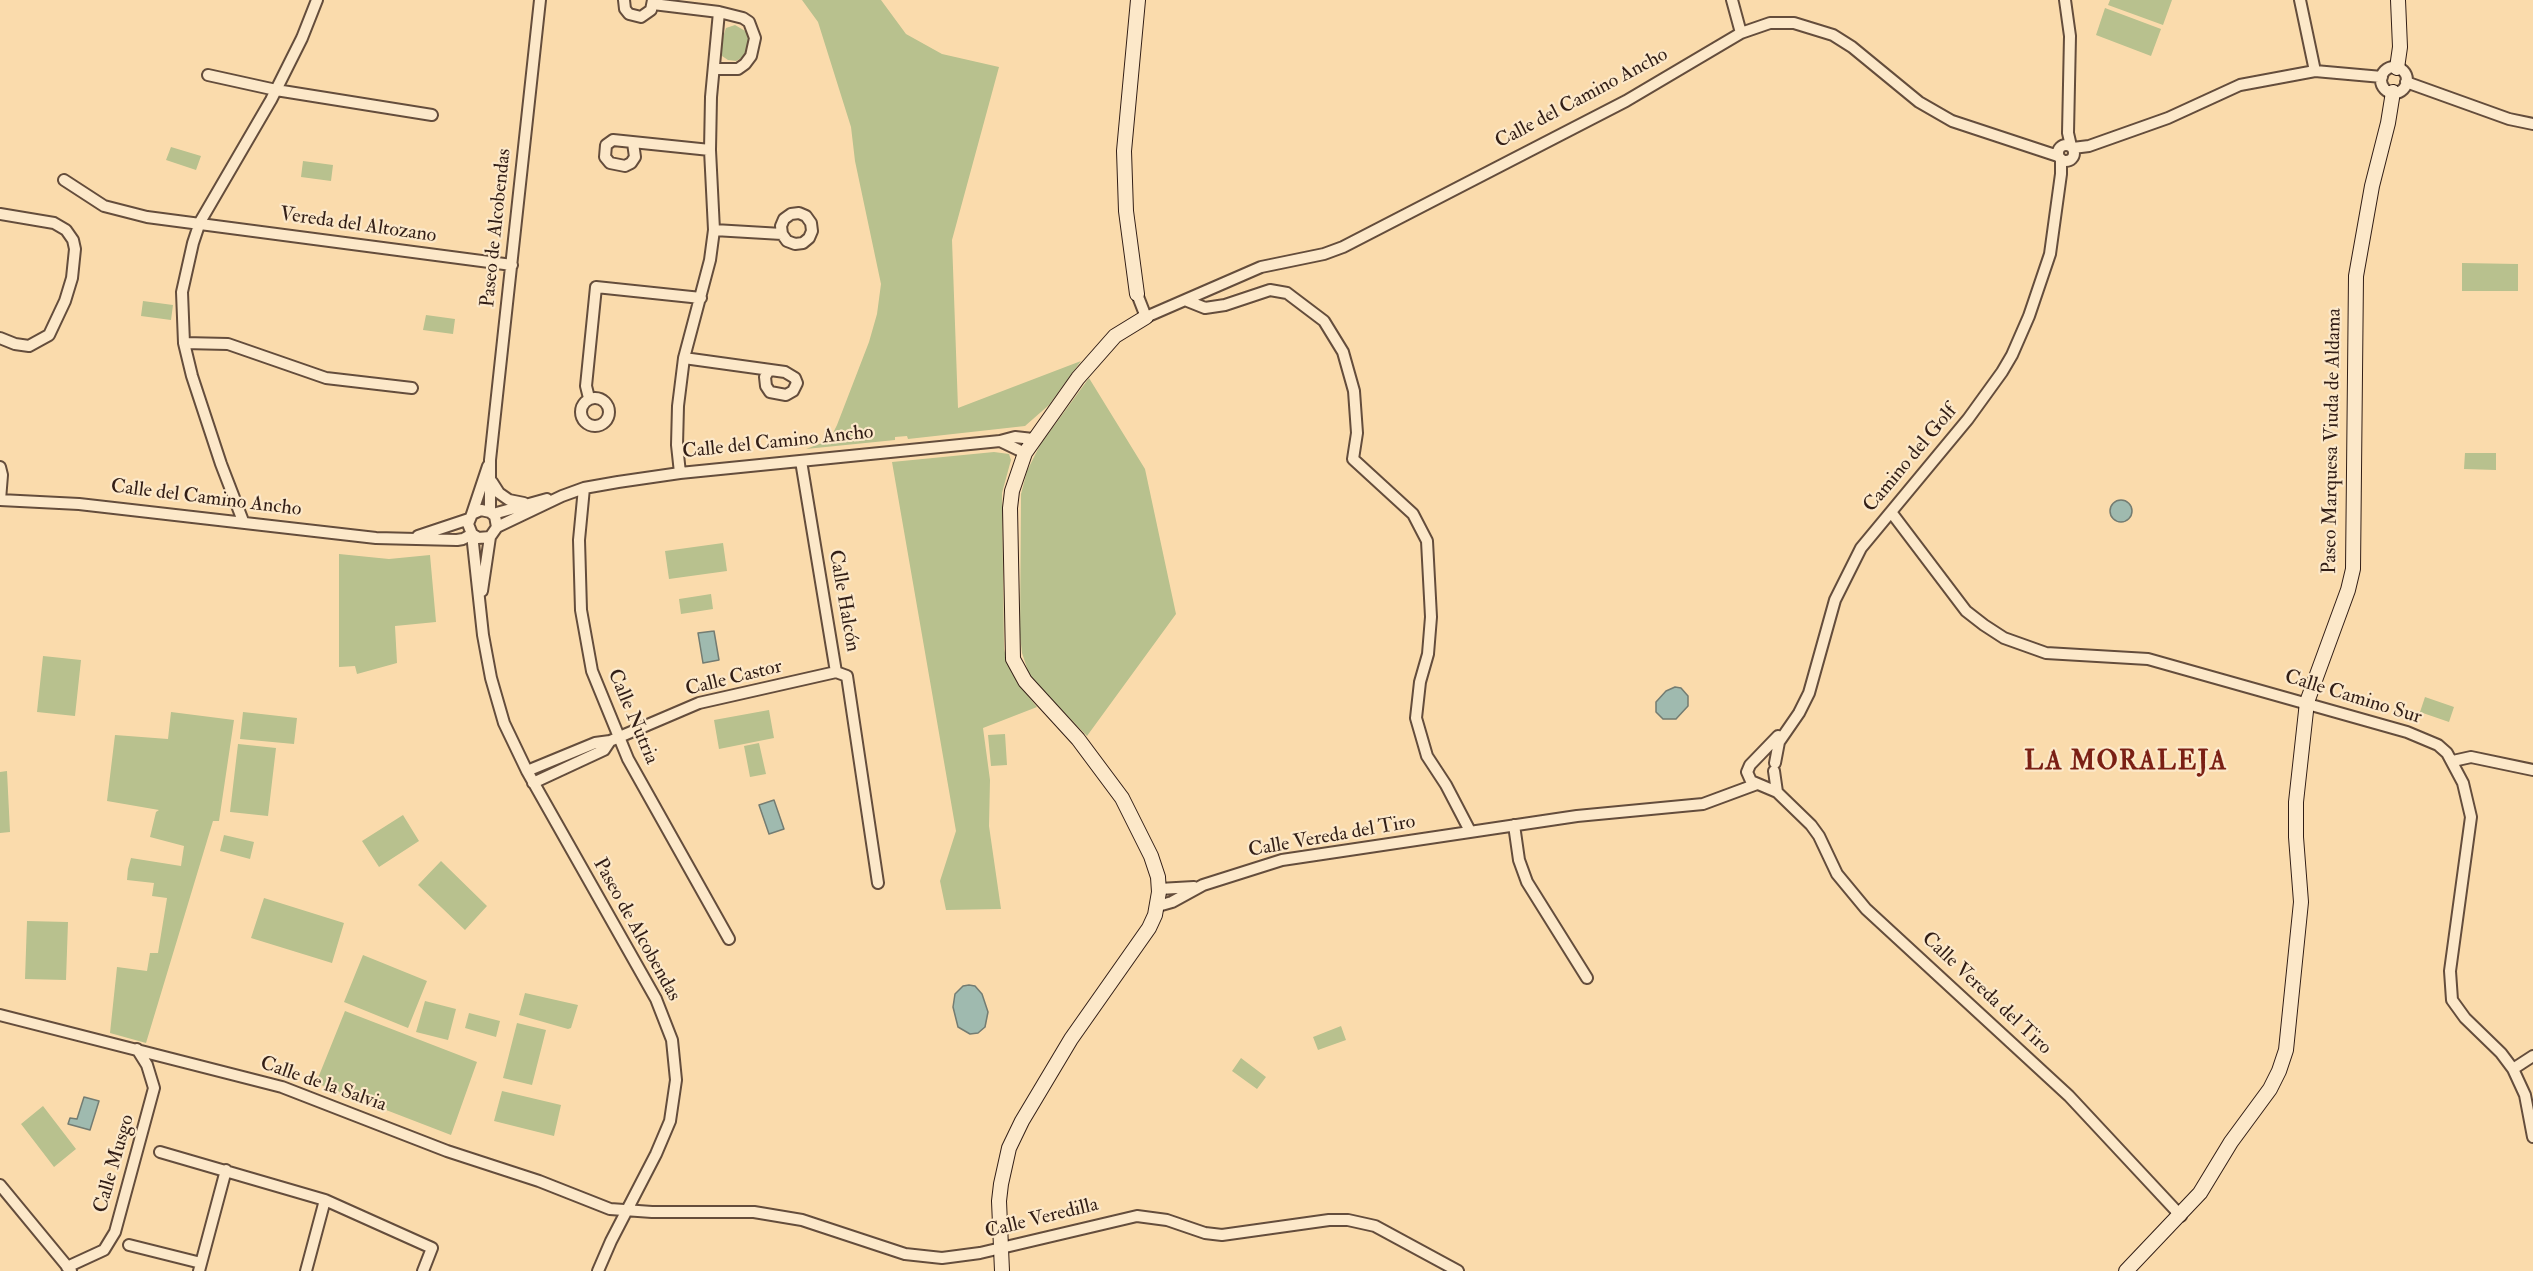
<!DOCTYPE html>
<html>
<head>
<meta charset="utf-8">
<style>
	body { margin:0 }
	canvas { display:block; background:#fadbac }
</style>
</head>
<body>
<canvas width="2533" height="1271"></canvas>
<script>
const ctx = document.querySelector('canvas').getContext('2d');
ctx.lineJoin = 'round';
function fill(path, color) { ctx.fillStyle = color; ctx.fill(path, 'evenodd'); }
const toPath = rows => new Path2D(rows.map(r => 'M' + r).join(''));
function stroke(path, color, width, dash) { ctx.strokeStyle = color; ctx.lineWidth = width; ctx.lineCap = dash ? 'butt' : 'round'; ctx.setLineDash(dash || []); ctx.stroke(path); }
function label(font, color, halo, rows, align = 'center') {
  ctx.font = font + ' "IM FELL Double Pica",serif'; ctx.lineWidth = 4.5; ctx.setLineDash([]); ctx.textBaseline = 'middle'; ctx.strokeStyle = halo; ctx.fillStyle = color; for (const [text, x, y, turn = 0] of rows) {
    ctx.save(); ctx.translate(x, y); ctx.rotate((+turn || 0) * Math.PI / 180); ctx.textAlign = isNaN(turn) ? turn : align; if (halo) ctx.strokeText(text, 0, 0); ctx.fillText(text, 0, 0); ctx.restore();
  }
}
fill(toPath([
	[802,0,881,0,906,34,942,54,999,67,952,240,958,408,1081,361,1049,405,1025,426,908,439,907,436,895,437,895,440,806,449,822,443,832,435,837,425,869,342,877,314,881,284,855,161,851,127,818,22],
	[2110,0,2172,0,2163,25,2108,5],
	[2105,8,2161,29,2151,56,2096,35],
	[735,25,747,32,749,38,745,56,736,61,728,60,722,56,720,46,726,28],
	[171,147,201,156,196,170,166,160],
	[303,161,333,165,331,181,301,177],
	[2462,263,2518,264,2518,291,2462,291],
	[143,301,173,305,171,320,141,316],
	[426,315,455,319,453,334,423,330],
	[1089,378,1145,469,1176,614,1087,736,1030,677,1022,653,1020,635,1021,494,1027,471,1040,445],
	[994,452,1009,454,1011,460,1002,493,1004,649,1008,665,1018,684,1037,707,983,728,990,780,989,826,1001,909,946,910,940,881,956,831,892,462],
	[2465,453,2496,453,2496,470,2464,469],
	[723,543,727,571,669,579,665,551],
	[339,554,389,559,430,555,436,622,395,626,397,663,357,674,355,666,339,667],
	[711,594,713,609,681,614,679,599],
	[43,656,81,660,75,716,37,712],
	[2425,697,2454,707,2449,722,2420,712],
	[769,710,774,738,719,749,714,720],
	[171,712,234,720,219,821,213,821,146,1043,110,1033,117,967,147,971,150,953,158,953,167,898,152,896,154,883,127,880,128,869,131,858,181,866,184,846,150,837,156,812,159,810,107,801,115,735,168,739],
	[243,712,297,718,294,744,240,739],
	[1005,734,1007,765,991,766,988,735],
	[759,743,766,774,750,777,744,746],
	[238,744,276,748,268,816,230,812],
	[7,771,10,832,0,833,0,772],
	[403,815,419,841,379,867,362,841],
	[224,835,254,842,250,859,220,851],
	[441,861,487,906,465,930,418,885],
	[264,898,344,923,332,963,251,938],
	[27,921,68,922,66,980,25,979],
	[363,955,427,981,408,1028,344,1002],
	[525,993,578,1005,571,1028,568,1029,519,1015],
	[425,1001,456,1009,448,1040,416,1032],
	[345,1011,477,1062,451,1135,316,1083],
	[469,1013,500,1021,496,1037,465,1028],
	[517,1023,546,1030,532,1085,503,1078],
	[1341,1026,1346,1040,1318,1050,1313,1037],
	[1241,1058,1266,1077,1257,1089,1232,1071],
	[502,1091,561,1105,554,1136,494,1121],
	[43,1106,76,1149,54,1167,21,1124]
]), '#b8c18e');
const water = toPath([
	'2110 511a11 11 0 1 1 22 0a11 11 0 1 1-22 0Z',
	[714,631,719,660,703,663,698,633,714,631],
	[1675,687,1681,688,1688,696,1688,706,1676,719,1663,719,1656,712,1656,702,1666,691,1675,687],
	[774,800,784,829,769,834,759,805,774,800],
	[969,985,975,986,982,994,988,1012,985,1027,978,1033,970,1034,958,1027,953,1007,955,994,963,986,969,985],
	[84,1097,99,1101,90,1130,68,1124,70,1118,77,1119,84,1097]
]);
fill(water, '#9fbaaf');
stroke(water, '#737c72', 1.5);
const street = toPath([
	[624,0,625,9,629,14,641,17,651,10,653,0],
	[1732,0,1741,33],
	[2065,0,2070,36,2068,133,2071,146],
	[2300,0,2315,71],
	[653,4,719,12,743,18,749,22,755,38,751,56,745,64,738,69,715,69],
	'2381 80a13 13 0 1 1 26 0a13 13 0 1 1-26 0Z',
	[208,75,276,90,432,115],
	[2406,82,2509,119,2533,124],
	[633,143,635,157,631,163,625,166,610,163,605,157,606,145,613,140,710,150],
	'2058 153a8 8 0 1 1 16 0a8 8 0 1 1-16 0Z',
	[2073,148,2089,146,2168,118,2240,85,2315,71,2382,77],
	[64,180,104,206,147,217,512,265],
	[0,214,54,223,66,230,73,240,75,249,72,278,65,301,49,335,29,346,15,344,0,338],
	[714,230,782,234,787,241,795,244,803,243,809,238,812,231,811,223,806,216,799,213,791,214,784,219,781,226,782,234],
	[1137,294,1146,317,1261,267,1324,254,1343,247,1626,101,1741,33,1770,23,1794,23,1833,35,1852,47,1919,102,1952,121,2058,156],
	[1185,300,1205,308,1225,305,1270,290,1287,293,1324,321,1343,352,1354,391,1357,433,1353,459,1413,514,1427,541,1431,617,1428,654,1420,682,1416,718,1427,756,1446,785,1470,831],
	[184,343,228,344,326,378,412,388],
	[684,358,785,372,795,378,797,383,793,391,786,395,770,392,766,386,765,377,769,370],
	'581 412a14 14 0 1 1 28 0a14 14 0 1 1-28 0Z',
	[589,398,586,386,596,287,701,298],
	[1000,441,1025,453],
	[801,461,836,672,847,676,878,883],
	[0,467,2,475,0,500],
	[680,473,677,445,678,406,684,358,710,260,714,230,710,150,711,97,719,12],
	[492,482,499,493,509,500,524,503],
	[584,488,579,540,581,610,592,671,628,759,729,939],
	[0,500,79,504,376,538,457,540,463,539,472,534],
	[490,512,490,460,540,0],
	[1891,512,1966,611,1984,625,2004,638,2046,653,2148,659,2407,732,2438,745,2447,753,2463,783,2471,817,2450,971,2452,1000,2465,1018,2501,1053,2513,1069,2525,1095,2533,1137],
	[472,514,488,466],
	[493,514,547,499],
	[243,521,221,464,192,376,184,343,182,292,193,243,200,222,271,100,302,38,317,0],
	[497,527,562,496,584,488,618,482,680,473,1000,441,1015,437,1033,439],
	[472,534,478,538,490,537,497,527,495,516,490,512,481,510,472,514,468,524,472,534,483,635,491,678,504,723,527,771,656,999,672,1040,676,1080,670,1121,656,1154,611,1241,598,1271],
	[418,536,469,519],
	[482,591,490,537],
	[2453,761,2471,757,2533,770],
	[1775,763,1779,742,1799,713,1809,693,1835,600,1861,548,1968,419,2002,372,2012,355,2029,316,2050,254,2061,174,2061,159],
	[527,771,595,743,610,741,699,703,836,672],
	[1774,771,1777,792,1751,781,1747,772,1750,765,1778,736],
	[533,783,604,750,610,741],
	[1777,792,1811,825,1819,836,1837,874,1866,909,2069,1096,2181,1216],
	[1514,825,1519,860,1527,882,1587,978],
	[1159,889,1194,887],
	[1158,906,1172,902,1203,885,1282,860,1577,816,1703,804,1757,784],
	[0,1015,282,1087,447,1151,539,1181,610,1209,652,1212,754,1212,802,1220,905,1254,942,1258,980,1253,1137,1216,1167,1220,1205,1233,1222,1235,1329,1220,1348,1220,1375,1226,1458,1271],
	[2513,1069,2533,1056],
	[160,1152,325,1200,432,1248,423,1271],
	[0,1185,71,1271],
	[129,1245,201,1263],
	[67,1267,104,1250,115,1232,154,1088,147,1065,137,1049],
	[199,1271,226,1170],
	[306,1271,325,1200]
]);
const secondary = toPath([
	[2397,68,2400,47,2398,0],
	[1137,294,1126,211,1124,151,1138,0],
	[1002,1271,999,1201,1001,1184,1009,1148,1022,1121,1071,1039,1149,928,1155,915,1159,892,1158,877,1151,856,1122,798,1078,739,1025,681,1013,659,1010,508,1012,491,1025,453,1078,378,1115,336,1146,317],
	[2126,1271,2200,1193,2231,1142,2270,1089,2279,1071,2286,1050,2301,902,2296,837,2296,802,2307,702,2348,590,2353,569,2356,276,2372,186,2388,123,2393,92]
]);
stroke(street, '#644d3c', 14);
stroke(secondary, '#321e16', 16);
stroke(street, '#fce8c9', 10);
stroke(secondary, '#fce8c9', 14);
label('20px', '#321e16', '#fce8c9', [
	["Calle del Camino Ancho",1582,99,-28],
	["Vereda del Altozano",358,226,8],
	["Paseo de Alcobendas",497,228,-84],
	["Paseo Marquesa Viuda de Aldama",2333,441,-89],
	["Calle del Camino Ancho",778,443,-6],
	["Camino del Golf",1911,459,-50],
	["Calle del Camino Ancho",206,499,7],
	["Calle Halcón",843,601,80],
	["Calle Castor",734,679,-14],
	["Calle Camino Sur",2353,698,17],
	["Calle Nutria",632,717,67],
	["Calle Vereda del Tiro",1332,837,-10],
	["Paseo de Alcobendas",636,930,61],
	["Calle Vereda del Tiro",1986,994,43],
	["Calle de la Salvia",323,1085,19],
	["Calle Musgo",115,1164,-74],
	["Calle Veredilla",1042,1219,-14]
]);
ctx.letterSpacing = '1.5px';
label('bold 26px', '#7a1f14', '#fce8c9', [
	["LA MORALEJA",2126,763]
]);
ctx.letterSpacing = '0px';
</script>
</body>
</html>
